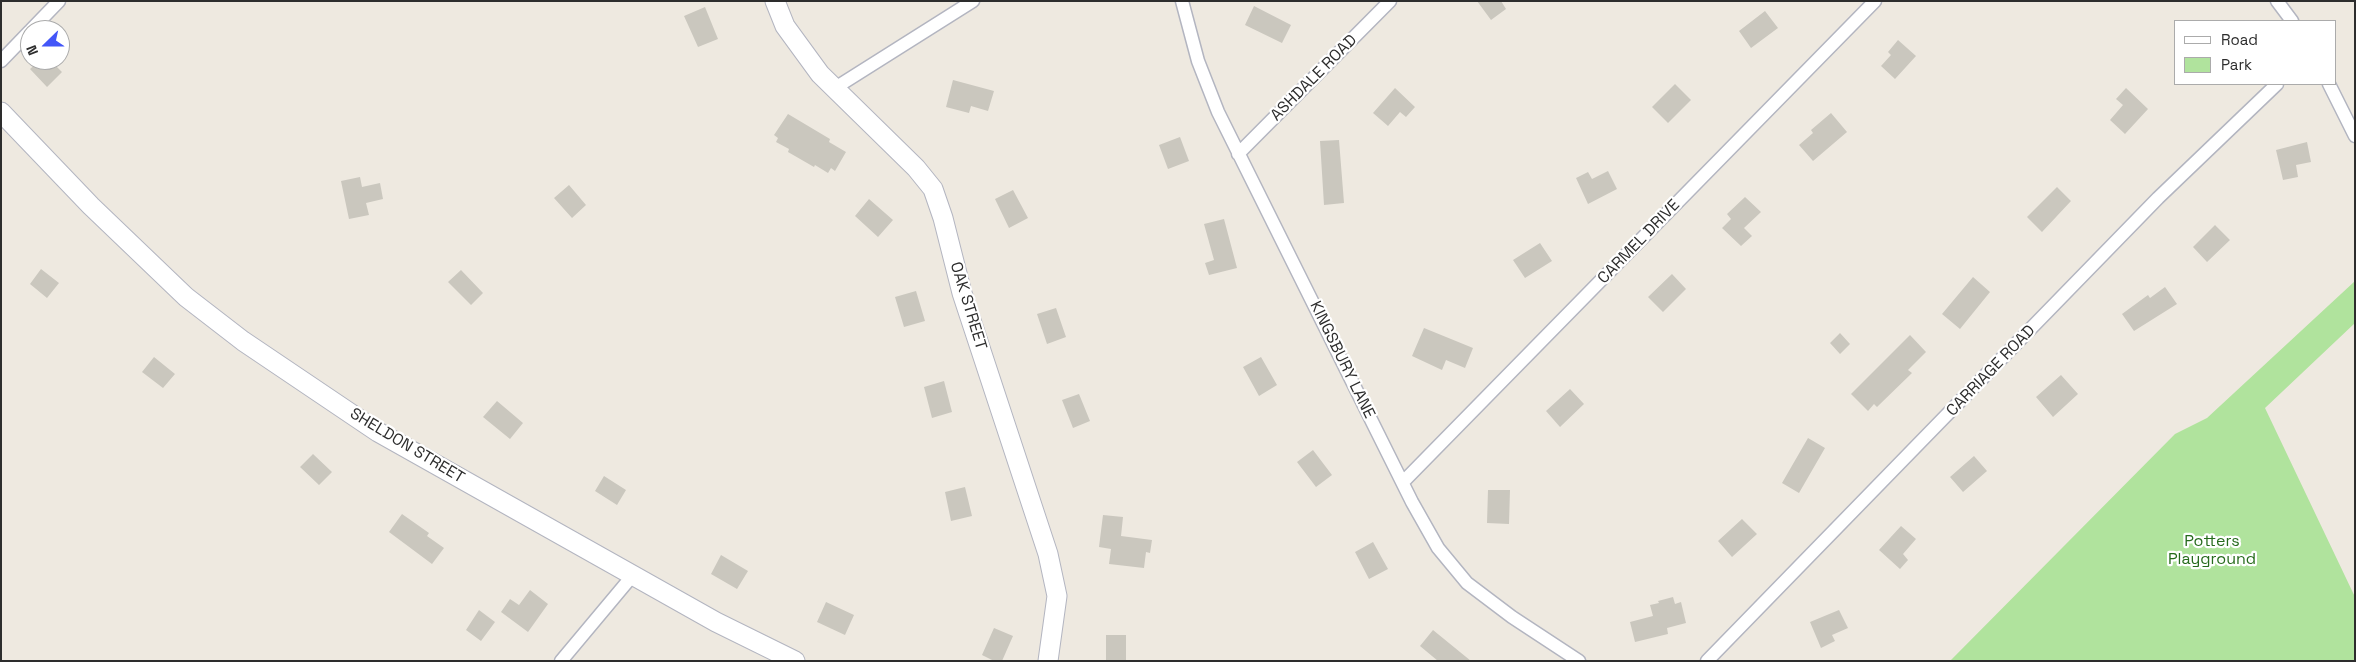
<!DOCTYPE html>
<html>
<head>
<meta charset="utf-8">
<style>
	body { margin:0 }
	#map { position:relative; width:2356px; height:662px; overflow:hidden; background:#eee9e0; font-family:"Space Grotesk",sans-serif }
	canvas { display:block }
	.frame { position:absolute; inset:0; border:2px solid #2d2d2d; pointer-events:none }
	.legend { position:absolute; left:2174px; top:20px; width:162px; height:65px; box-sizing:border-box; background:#fff; border:1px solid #ababab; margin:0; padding:6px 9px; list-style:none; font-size:15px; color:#2d2d2d }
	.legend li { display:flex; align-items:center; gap:10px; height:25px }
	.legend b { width:25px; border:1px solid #ababab }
	.north { position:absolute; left:20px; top:20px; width:50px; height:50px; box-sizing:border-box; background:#fff; border:1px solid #ababab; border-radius:50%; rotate:248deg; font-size:14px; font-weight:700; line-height:20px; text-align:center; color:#2d2d2d }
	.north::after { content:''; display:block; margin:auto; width:18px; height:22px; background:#4356f8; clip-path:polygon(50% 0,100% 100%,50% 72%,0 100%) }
</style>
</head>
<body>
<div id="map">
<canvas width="2356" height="662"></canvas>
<div class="frame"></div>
<ul class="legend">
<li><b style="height:6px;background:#fff"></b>Road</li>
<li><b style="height:14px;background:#b0e39d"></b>Park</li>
</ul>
<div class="north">N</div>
</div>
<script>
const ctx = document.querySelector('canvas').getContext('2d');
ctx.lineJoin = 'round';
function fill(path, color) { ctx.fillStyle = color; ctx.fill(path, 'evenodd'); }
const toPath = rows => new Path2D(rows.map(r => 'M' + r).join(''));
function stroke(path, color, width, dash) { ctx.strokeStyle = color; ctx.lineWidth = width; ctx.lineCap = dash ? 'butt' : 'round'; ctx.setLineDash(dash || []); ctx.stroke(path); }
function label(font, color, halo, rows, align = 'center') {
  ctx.font = font + ' "Space Grotesk",sans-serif'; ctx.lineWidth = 4.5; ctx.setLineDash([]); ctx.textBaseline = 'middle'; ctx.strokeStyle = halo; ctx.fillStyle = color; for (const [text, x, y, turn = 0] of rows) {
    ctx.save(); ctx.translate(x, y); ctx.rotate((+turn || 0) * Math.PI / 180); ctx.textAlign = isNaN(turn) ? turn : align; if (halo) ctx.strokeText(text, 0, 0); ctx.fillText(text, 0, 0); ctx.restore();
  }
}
fill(toPath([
	[2355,281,2355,323,2265,408,2355,597,2355,661,1950,661,2175,434,2207,418]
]), '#b0e39d');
fill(toPath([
	[1477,1,1501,1,1506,9,1491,20],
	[1254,6,1291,25,1282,43,1245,25],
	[705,7,718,39,698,47,684,16],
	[1765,11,1778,28,1751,48,1739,31],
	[1898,40,1916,56,1895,79,1881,66,1891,55,1888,52],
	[40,60,50,60,62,72,47,87,30,69],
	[953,80,994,91,988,111,971,106,969,113,946,107],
	[1675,84,1691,100,1668,123,1652,107],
	[1395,88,1415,107,1406,117,1400,112,1388,126,1373,113],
	[2126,88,2148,109,2125,134,2110,120,2123,105,2116,99],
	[1831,113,1847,132,1813,161,1799,145,1813,133,1811,130],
	[788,114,830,139,829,142,846,152,835,171,831,168,828,173,815,165,814,167,788,152,789,149,776,142,778,138,774,135],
	[1180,137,1189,161,1168,169,1159,145],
	[1339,140,1344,203,1324,205,1320,141],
	[2307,142,2311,162,2296,165,2298,177,2283,180,2276,150],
	[1608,171,1617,189,1588,204,1576,178,1588,172,1592,179],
	[360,177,362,187,380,183,383,199,366,203,369,215,349,219,341,181],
	[569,185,586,205,572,218,554,198],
	[2057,187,2071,201,2042,232,2027,217],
	[1013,190,1028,218,1009,228,995,199],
	[1745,197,1761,212,1744,228,1752,236,1741,246,1722,228,1731,219,1727,214],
	[869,199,893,220,878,237,855,216],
	[1224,219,1237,268,1209,275,1205,263,1214,260,1204,224],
	[2215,225,2230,240,2207,262,2193,247],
	[1540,243,1552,261,1525,278,1513,260],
	[41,269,59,283,47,298,30,284],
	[461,270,483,293,471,305,448,282],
	[1672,274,1686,289,1663,312,1648,297],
	[1973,277,1990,292,1960,329,1942,314],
	[2165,287,2177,304,2134,331,2122,314,2148,295,2150,298],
	[916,291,925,321,904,327,895,297],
	[1056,308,1066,337,1047,344,1037,314],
	[1424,328,1473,348,1465,368,1446,360,1442,370,1412,356],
	[1840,333,1850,344,1840,354,1830,343],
	[1910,335,1926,352,1908,370,1912,373,1877,407,1874,404,1868,411,1851,394],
	[154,357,175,374,163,388,142,372],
	[1261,357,1277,385,1259,396,1243,367],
	[2061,375,2078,394,2053,417,2036,397],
	[944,381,952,412,932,418,924,387],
	[1570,389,1584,404,1560,427,1546,411],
	[1079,394,1090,421,1073,428,1062,400],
	[497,401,523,423,510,439,483,417],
	[1808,438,1825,448,1799,493,1782,483],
	[1313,450,1332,475,1316,487,1297,462],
	[313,454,332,472,319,485,300,467],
	[1974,456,1987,471,1963,492,1950,477],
	[604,476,626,490,617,505,595,491],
	[965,487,972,516,951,521,945,492],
	[1488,490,1510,490,1509,524,1487,523],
	[402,514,429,533,427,536,444,548,432,564,389,532],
	[1103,515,1123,517,1121,536,1152,540,1150,553,1146,552,1144,568,1109,564,1111,549,1099,547],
	[1742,519,1757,534,1732,557,1718,541],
	[1901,526,1916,539,1903,554,1908,560,1900,569,1879,550],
	[1373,542,1388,569,1369,579,1355,552],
	[721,555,748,571,737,589,711,574],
	[530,590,548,604,528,632,501,612,510,599,519,605],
	[1673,597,1675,604,1681,602,1686,623,1667,628,1668,634,1635,642,1630,622,1653,616,1650,605,1659,603,1658,601],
	[826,602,854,615,845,635,817,622],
	[479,610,495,622,481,641,466,630],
	[1839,610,1848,628,1832,635,1835,641,1821,648,1810,622],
	[994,628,1013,636,1002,661,994,661,982,655],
	[1433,630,1471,661,1438,661,1420,646],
	[1106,635,1126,635,1126,661,1106,661]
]), '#cac7be');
const street = toPath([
	[1182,1,1198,61,1218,112,1412,502,1438,548,1467,583,1512,617,1579,661],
	[2277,1,2292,21],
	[31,30,59,1],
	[1,61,30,31],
	[2329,84,2355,136],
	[835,88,973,1],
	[1238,154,1390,1],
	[1403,482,1875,1],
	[561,661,633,575],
	[1707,661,2158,198,2277,84]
]);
const secondary = toPath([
	[775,1,785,26,820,74,916,168,933,189,943,218,962,293,1048,554,1057,596,1048,661],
	[1,112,91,206,186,297,243,341,378,432,716,622,795,661]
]);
stroke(street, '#b3b5c0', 15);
stroke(secondary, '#b3b5c0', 21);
stroke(street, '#fff', 12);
stroke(secondary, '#fff', 19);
label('16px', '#2d2d2d', '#fff', [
	["ASHDALE ROAD",1314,78,-45],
	["CARMEL DRIVE",1639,242,-46],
	["OAK STREET",968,306,73],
	["KINGSBURY LANE",1342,360,64],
	["CARRIAGE ROAD",1991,371,-46],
	["SHELDON STREET",407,446,31]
]);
label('16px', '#266b1c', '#fff', [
	["Potters",2212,542],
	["Playground",2212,560]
]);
</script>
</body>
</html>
